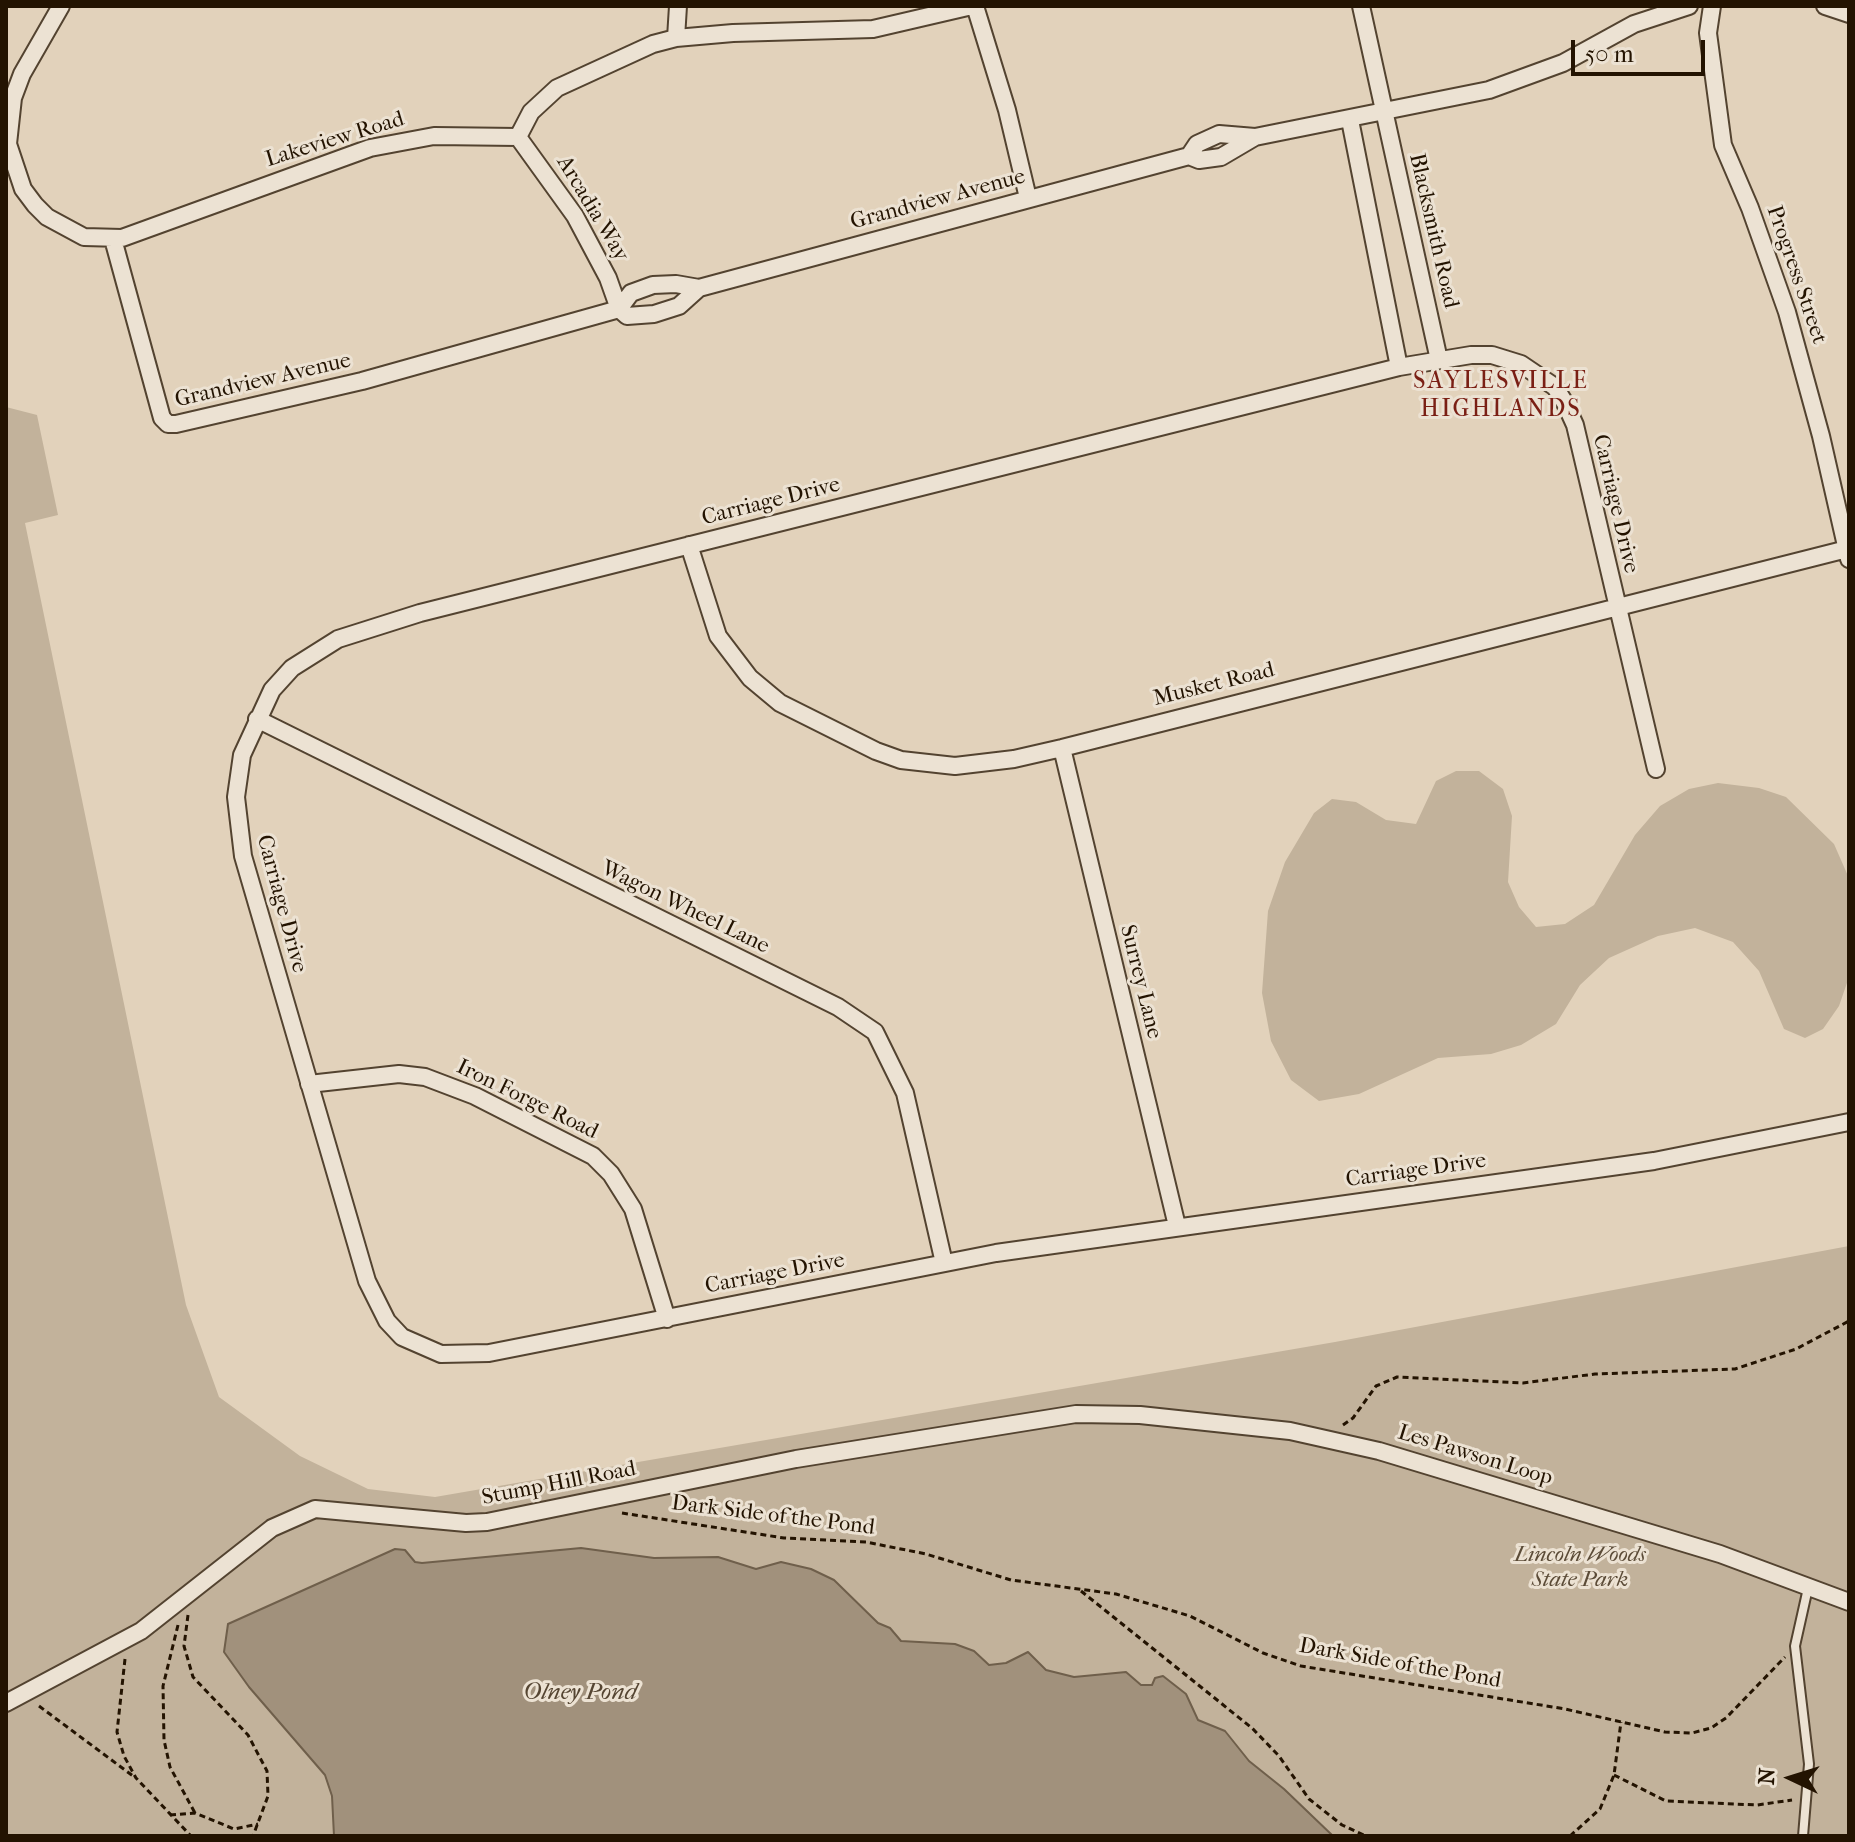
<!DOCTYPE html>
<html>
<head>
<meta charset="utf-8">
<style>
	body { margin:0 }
	#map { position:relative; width:1855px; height:1842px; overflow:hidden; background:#e2d2bb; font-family:"IM FELL French Canon",serif }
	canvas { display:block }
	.frame { position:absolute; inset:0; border:8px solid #231301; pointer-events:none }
	.north { position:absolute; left:1751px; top:1738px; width:80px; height:80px; -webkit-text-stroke:6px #ece2d3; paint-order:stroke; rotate:274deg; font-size:22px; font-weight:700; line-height:32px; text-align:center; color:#231301 }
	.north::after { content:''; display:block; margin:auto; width:28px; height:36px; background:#231301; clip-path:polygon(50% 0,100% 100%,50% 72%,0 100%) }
	.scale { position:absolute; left:1571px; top:40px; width:134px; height:36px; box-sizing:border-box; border:4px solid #231301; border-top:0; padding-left:10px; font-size:24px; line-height:28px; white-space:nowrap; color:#231301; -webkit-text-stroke:6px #ece2d3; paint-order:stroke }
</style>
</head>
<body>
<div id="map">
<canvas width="1855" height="1842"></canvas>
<div class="frame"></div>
<div class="north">N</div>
<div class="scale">50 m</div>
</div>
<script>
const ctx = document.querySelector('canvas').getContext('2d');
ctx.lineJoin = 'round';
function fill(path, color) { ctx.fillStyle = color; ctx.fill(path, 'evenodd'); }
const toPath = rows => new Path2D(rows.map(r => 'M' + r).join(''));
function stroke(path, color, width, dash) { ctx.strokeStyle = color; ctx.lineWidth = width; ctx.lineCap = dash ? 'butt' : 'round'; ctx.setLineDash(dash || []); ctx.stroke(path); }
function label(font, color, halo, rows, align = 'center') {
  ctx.font = font + ' "IM FELL French Canon",serif'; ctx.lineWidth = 6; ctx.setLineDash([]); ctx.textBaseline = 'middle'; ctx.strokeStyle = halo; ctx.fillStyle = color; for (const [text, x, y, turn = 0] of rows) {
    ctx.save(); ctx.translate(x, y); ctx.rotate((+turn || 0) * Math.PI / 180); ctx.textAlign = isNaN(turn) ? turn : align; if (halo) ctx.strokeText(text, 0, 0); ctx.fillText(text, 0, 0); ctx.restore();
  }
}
fill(toPath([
	[6,407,37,415,58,515,25,523,186,1305,219,1397,300,1456,368,1489,435,1497,1335,1342,1849,1246,1849,1836,6,1836],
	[1456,771,1479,771,1503,789,1512,816,1508,882,1519,907,1536,927,1565,924,1594,905,1635,835,1660,806,1689,789,1718,783,1759,788,1786,797,1834,844,1848,876,1849,977,1839,1006,1823,1029,1805,1038,1784,1029,1759,971,1733,942,1695,928,1658,936,1609,958,1580,985,1556,1024,1521,1045,1491,1054,1438,1058,1359,1094,1319,1101,1291,1080,1271,1041,1262,993,1268,911,1285,862,1314,813,1332,799,1356,802,1386,820,1416,824,1436,781]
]), '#c2b29b');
const water = toPath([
	[581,1548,654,1558,718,1557,756,1569,781,1562,811,1569,834,1580,878,1623,890,1628,901,1641,955,1644,974,1651,989,1665,1006,1663,1028,1652,1046,1670,1074,1677,1126,1672,1141,1685,1152,1685,1155,1678,1163,1676,1186,1694,1198,1720,1225,1731,1249,1761,1284,1789,1333,1836,334,1836,332,1796,325,1775,249,1687,224,1652,228,1624,395,1549,405,1550,415,1562,422,1563,581,1548]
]);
fill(water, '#a1917c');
stroke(water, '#6f5f4b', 2);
const lane = toPath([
	[1803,1836,1809,1764,1795,1646,1808,1588]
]);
const street = toPath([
	[61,6,22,74,13,98,8,144,23,189,35,205,47,217,84,237,122,238,370,148,434,136,518,137],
	[975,6,1007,110,1028,198],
	[1361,6,1439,360],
	[1712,6,1708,33,1723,145,1750,208,1787,312,1821,436,1849,559],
	[1825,6,1849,14],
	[676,38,678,6],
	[1350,120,1399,367],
	[518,137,531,112,557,88,653,44,676,38,733,33,873,29,972,6],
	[518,137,575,216,608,278,619,309],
	[1189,156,1197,144,1219,134,1255,137,1489,90,1563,63,1634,24,1689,6],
	[113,239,162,418,168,424,176,424,362,381,619,309,631,293,653,285,676,284,699,288,1189,156,1199,160,1221,157,1255,137],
	[619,309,627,316,654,314,679,306,699,288],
	[689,545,718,636,750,678,780,703,876,751,901,760,955,766,1014,759,1062,748,1847,549],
	[257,719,838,1007,875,1032,905,1093,944,1263],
	[1062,748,1177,1226],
	[1656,769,1575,425,1565,403,1555,387,1521,364,1492,355,1471,355,1399,367,420,613,338,639,292,668,272,690,242,755,236,797,243,856,367,1281,387,1321,402,1337,441,1354,489,1353,996,1253,1654,1161,1849,1122],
	[309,1084,399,1074,425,1077,475,1096,593,1156,611,1174,633,1209,667,1319],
	[6,1703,141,1631,272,1528,315,1509,466,1523,487,1522,796,1459,1076,1414,1140,1415,1290,1431,1379,1451,1720,1554,1849,1602]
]);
stroke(lane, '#534330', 12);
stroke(street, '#534330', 20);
stroke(toPath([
	[1343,1425,1353,1418,1376,1386,1397,1377,1523,1383,1595,1374,1735,1369,1796,1349,1849,1321],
	[622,1513,784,1538,866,1542,926,1554,1011,1580,1116,1594,1190,1616,1263,1653,1301,1666,1565,1709,1665,1732,1692,1733,1711,1728,1726,1718,1785,1657],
	[1081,1591,1252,1728,1279,1756,1309,1799,1342,1825,1366,1836],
	[188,1615,184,1646,193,1677,248,1735,267,1771,268,1796,253,1836],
	[178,1625,163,1686,164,1740,170,1767,195,1813],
	[125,1659,117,1732,124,1756,136,1778,191,1836],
	[39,1706,133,1776],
	[1614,1775,1666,1801,1757,1805,1792,1800],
	[170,1815,195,1813,234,1829,258,1824],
	[1570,1836,1600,1809,1614,1775,1621,1722]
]), '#231301', 3, [6, 4]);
stroke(lane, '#ece2d3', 8);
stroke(street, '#ece2d3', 16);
label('22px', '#231301', '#ece2d3', [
	["Lakeview Road",335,140,-17],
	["Grandview Avenue",938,200,-15],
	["Arcadia Way",592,209,59],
	["Blacksmith Road",1433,231,77],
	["Progress Street",1796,275,71],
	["Grandview Avenue",263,381,-13],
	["Carriage Drive",771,502,-14],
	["Carriage Drive",1615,504,77],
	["Musket Road",1214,685,-14],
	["Carriage Drive",281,904,75],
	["Wagon Wheel Lane",685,908,26],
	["Surrey Lane",1140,982,76],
	["Iron Forge Road",527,1100,26],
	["Carriage Drive",1416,1171,-8],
	["Carriage Drive",775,1274,-11],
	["Les Pawson Loop",1475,1456,17],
	["Stump Hill Road",559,1484,-11],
	["Dark Side of the Pond",773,1516,7],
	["Dark Side of the Pond",1400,1664,10]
]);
label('italic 22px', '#5b4b37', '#ece2d3', [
	["Lincoln Woods",1580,1556],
	["State Park",1580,1581]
]);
ctx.letterSpacing = '2px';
label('24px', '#7a1f14', '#ece2d3', [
	["SAYLESVILLE",1501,382],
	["HIGHLANDS",1501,410]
]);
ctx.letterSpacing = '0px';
label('italic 24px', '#554532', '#ece2d3', [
	["Olney Pond",580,1693]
]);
</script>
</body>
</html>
